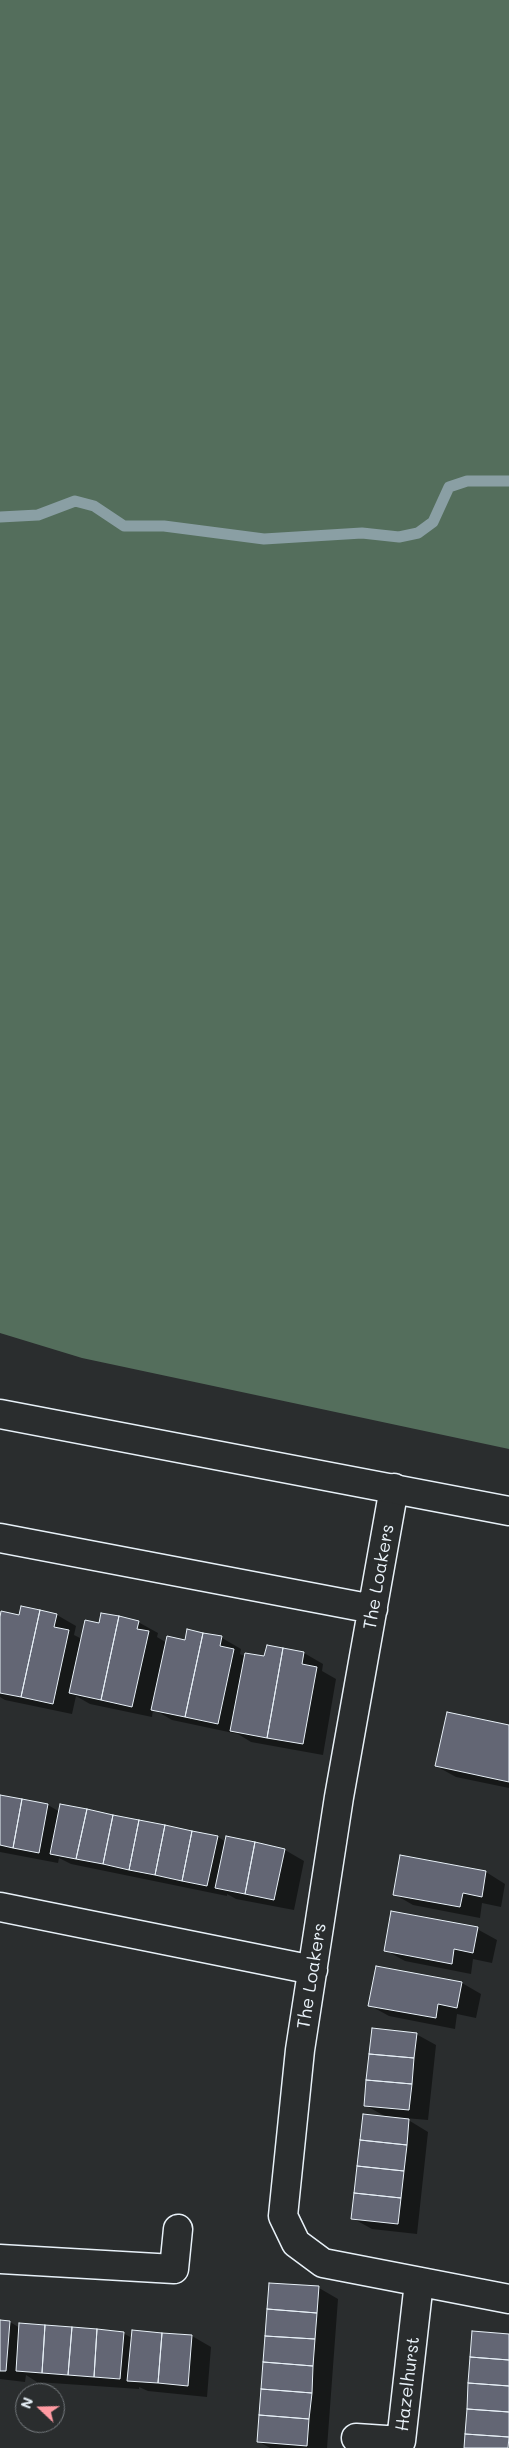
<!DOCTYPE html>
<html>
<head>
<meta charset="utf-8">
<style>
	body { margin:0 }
	#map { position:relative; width:509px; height:2448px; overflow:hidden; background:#2a2d2e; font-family:Mali,sans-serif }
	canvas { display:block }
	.north { position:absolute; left:15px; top:2383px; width:50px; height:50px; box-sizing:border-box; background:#2a2d2e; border:1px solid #767b7f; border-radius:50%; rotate:291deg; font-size:14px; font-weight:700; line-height:20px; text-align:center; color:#e8f1f8 }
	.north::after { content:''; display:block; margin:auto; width:18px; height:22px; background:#ff9aa2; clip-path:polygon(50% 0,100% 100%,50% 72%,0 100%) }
</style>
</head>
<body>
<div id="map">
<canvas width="509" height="2448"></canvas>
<div class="north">N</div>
</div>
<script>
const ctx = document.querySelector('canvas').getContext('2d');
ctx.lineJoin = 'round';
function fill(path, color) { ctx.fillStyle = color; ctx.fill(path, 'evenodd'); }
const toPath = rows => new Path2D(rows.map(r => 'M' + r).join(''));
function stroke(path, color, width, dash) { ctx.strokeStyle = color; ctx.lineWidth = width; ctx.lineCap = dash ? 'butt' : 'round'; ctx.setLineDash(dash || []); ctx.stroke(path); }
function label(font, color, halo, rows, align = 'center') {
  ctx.font = font + ' Mali,sans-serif'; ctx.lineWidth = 4; ctx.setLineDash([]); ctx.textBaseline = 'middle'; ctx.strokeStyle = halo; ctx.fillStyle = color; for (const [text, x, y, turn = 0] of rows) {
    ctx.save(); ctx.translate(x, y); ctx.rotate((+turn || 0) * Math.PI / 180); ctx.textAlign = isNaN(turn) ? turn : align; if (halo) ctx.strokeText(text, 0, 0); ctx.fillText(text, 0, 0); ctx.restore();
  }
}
fill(toPath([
	[0,0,509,0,509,1449,82,1358,0,1333]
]), '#546e5c');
fill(toPath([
	[22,1607,57,1615,76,1626,74,1635,82,1639,99,1624,138,1622,158,1633,157,1637,167,1643,185,1641,188,1630,222,1638,241,1649,240,1654,246,1657,265,1658,268,1646,304,1653,323,1664,322,1671,336,1679,323,1755,251,1742,238,1734,172,1720,153,1709,152,1717,90,1704,76,1696,72,1714,5,1700,0,1697,0,1620,20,1616],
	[509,1726,509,1788,456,1777,436,1766],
	[0,1796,48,1805,60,1812,218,1837,226,1842,285,1850,304,1861,294,1910,236,1899,227,1894,227,1896,71,1864,59,1858,58,1863,0,1852],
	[401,1857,486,1872,505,1884,501,1907,482,1903,480,1918,413,1905,394,1894],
	[477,1929,497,1940,492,1963,473,1959,471,1974,405,1961,385,1950],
	[462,1983,481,1994,476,2018,457,2014,455,2029,389,2016,369,2005],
	[416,2034,436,2045,428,2120,405,2118,428,2132,417,2234,372,2229,352,2218,388,2118,365,2105],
	[270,2284,319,2288,338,2299,327,2448,270,2448,258,2441],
	[0,2322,10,2322,20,2328,123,2333,132,2338,133,2331,192,2336,211,2347,207,2397,148,2391,139,2387,139,2389,37,2382,26,2375,25,2382,0,2379]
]), '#0007');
stroke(toPath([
	[0,517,38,515,75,501,94,506,124,526,164,526,264,539,362,533,399,537,418,533,433,522,449,487,467,481,509,481]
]), '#8a9fa4', 11);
const building = toPath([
	[21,1606,40,1610,21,1697,0,1693,0,1617,1,1611,19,1615,21,1606],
	[40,1610,57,1614,54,1627,69,1630,53,1704,21,1697,40,1610],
	[101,1613,119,1616,101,1700,69,1693,85,1620,99,1623,101,1613],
	[119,1616,139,1621,137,1629,149,1631,132,1707,101,1700,119,1616],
	[187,1629,203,1633,185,1717,151,1710,167,1636,185,1640,187,1629],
	[203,1633,222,1636,220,1646,234,1649,218,1724,185,1717,203,1633],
	[267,1645,283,1648,267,1738,230,1731,245,1653,264,1656,267,1645],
	[283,1648,304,1652,302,1664,317,1667,303,1744,267,1738,283,1648],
	[447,1712,509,1725,509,1782,435,1766,447,1712],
	[0,1795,22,1799,13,1848,0,1845,0,1795],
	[22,1799,48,1804,39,1853,13,1848,22,1799],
	[60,1804,87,1809,76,1859,50,1854,60,1804],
	[87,1809,113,1815,103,1864,76,1859,87,1809],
	[113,1815,139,1820,129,1870,103,1864,113,1815],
	[139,1820,165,1825,155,1875,129,1870,139,1820],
	[165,1825,192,1831,182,1881,155,1875,165,1825],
	[192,1831,218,1836,207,1886,182,1881,192,1831],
	[226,1836,255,1842,245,1894,215,1888,226,1836],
	[255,1842,285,1849,274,1900,245,1894,255,1842],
	[400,1855,486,1871,482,1897,463,1893,460,1907,393,1895,400,1855],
	[391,1911,478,1927,473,1953,454,1949,452,1964,384,1951,391,1911],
	[376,1966,462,1982,457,2008,438,2004,436,2018,368,2006,376,1966],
	[372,2028,417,2033,414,2058,369,2054,372,2028],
	[369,2054,414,2058,412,2084,366,2080,369,2054],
	[366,2080,412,2084,409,2110,364,2106,366,2080],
	[363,2114,409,2119,407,2145,360,2140,363,2114],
	[360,2140,407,2145,404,2171,357,2166,360,2140],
	[357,2166,404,2171,401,2198,354,2193,357,2166],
	[354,2193,401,2198,398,2224,351,2219,354,2193],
	[269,2283,319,2286,317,2313,267,2309,269,2283],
	[267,2309,317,2313,315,2339,265,2336,267,2309],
	[0,2320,10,2321,6,2371,0,2371,0,2320],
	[19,2323,45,2325,42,2373,16,2371,19,2323],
	[45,2325,72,2327,68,2375,42,2373,45,2325],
	[72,2327,97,2329,94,2377,68,2375,72,2327],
	[97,2329,124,2332,120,2379,94,2377,97,2329],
	[132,2330,162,2333,158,2383,127,2381,132,2330],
	[472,2331,509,2334,509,2360,470,2357,472,2331],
	[162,2333,192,2335,188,2386,158,2383,162,2333],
	[265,2336,315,2339,313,2366,263,2362,265,2336],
	[470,2357,509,2360,509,2386,468,2383,470,2357],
	[263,2362,313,2366,312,2393,261,2389,263,2362],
	[468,2383,509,2386,509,2412,467,2409,468,2383],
	[261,2389,312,2393,309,2419,259,2415,261,2389],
	[467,2409,509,2412,509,2437,465,2434,467,2409],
	[259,2415,309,2419,307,2446,257,2442,259,2415],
	[465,2434,509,2437,508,2448,464,2448,465,2434]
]);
fill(building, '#636674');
stroke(building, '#e8f1f8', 1);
const minor = toPath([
	[394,1488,339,1797,300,2050,283,2216,296,2243,323,2263,509,2299],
	[0,1538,373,1609],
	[0,1907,313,1970],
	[0,2259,174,2269,178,2229],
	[356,2438,401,2441,419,2282]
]);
const secondary = toPath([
	[0,1414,509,1511]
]);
stroke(minor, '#e8f1f8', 31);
stroke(secondary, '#e8f1f8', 31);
stroke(minor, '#2a2d2e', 28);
stroke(secondary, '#2a2d2e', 28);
label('18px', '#e8f1f8', '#2a2d2e', [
	["The Loakers",379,1577,-80],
	["The Loakers",312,1976,-81],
	["Hazelhurst",408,2384,-83]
]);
</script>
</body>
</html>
